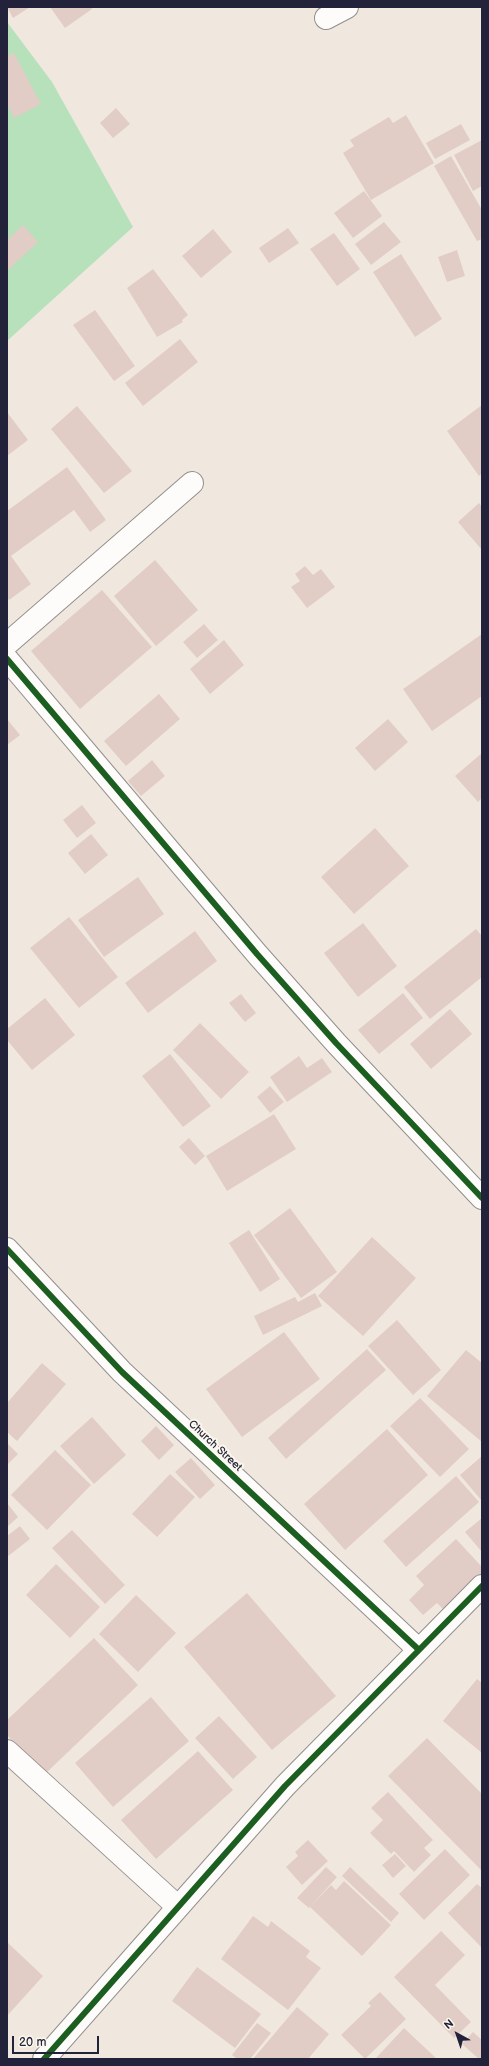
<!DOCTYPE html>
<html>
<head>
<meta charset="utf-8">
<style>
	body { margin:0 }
	#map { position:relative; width:489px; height:2066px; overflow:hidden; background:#f0e8de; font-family:"Balsamiq Sans",sans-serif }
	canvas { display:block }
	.frame { position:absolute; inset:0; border:8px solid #22223b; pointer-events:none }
	.north { position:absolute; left:437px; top:2014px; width:40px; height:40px; -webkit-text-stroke:3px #fbf7ec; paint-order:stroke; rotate:320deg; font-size:11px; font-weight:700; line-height:16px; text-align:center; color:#22223b }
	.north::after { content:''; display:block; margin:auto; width:14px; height:18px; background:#22223b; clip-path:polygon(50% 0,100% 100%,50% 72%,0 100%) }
	.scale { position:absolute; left:12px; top:2036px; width:87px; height:18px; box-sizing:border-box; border:2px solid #22223b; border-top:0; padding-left:5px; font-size:12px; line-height:14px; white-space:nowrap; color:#22223b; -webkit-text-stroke:3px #fbf7ec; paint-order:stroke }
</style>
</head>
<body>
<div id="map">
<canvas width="489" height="2066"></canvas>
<div class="frame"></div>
<div class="north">N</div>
<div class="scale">20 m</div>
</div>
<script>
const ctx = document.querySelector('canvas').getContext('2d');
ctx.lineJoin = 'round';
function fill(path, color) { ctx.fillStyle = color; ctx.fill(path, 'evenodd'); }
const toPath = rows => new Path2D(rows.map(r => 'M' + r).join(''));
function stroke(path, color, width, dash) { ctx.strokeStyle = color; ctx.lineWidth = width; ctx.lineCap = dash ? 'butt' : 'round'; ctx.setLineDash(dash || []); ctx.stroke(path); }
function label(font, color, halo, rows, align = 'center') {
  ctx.font = font + ' "Balsamiq Sans",sans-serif'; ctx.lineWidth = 4; ctx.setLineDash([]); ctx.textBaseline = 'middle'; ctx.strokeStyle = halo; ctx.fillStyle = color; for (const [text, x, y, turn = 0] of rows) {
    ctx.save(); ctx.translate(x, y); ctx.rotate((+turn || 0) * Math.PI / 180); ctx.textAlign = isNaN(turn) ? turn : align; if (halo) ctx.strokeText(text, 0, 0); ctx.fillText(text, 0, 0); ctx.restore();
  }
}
fill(toPath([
	[7,22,52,82,133,227,7,341]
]), '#b6e1bb');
fill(toPath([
	[7,7,30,7,13,18],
	[50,7,91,7,92,9,65,28],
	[14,53,41,104,14,118,7,104,7,57],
	[116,108,130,124,113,138,100,123],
	[406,115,434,163,371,200,343,153,354,146,350,140,389,117,393,123],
	[461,124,470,140,435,159,426,143],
	[482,140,482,186,473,191,454,155],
	[451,156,482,210,482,239,477,241,434,166],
	[364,191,382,216,353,238,334,213],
	[384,222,401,242,371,265,355,244],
	[23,225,38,242,7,271,7,240],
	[288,228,299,243,269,263,259,248],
	[213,229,232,252,201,278,182,256],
	[334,233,360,269,337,286,310,249],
	[457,250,465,276,447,282,438,257],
	[401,254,442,319,415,337,373,272],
	[153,269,188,315,182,320,183,322,157,337,127,288],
	[95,310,135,366,114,381,73,325],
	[180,339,198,362,143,406,125,383],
	[482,405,482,473,479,476,447,431],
	[77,406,132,471,104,493,51,429],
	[7,412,28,440,7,456],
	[67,467,106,520,90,532,74,510,11,556,31,584,9,600,7,598,7,511],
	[479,503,482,507,482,550,458,522],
	[155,560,198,610,156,646,114,596],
	[305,566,313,575,321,569,335,587,307,608,291,587,300,581,295,574],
	[102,590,152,647,80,709,31,651],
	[204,624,218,640,197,658,183,642],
	[482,634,482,696,432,731,403,689],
	[224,640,244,665,210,694,190,669],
	[159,694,180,719,126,766,104,741],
	[7,719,20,735,7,745],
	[388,719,408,742,375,771,355,748],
	[482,753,482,798,478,802,455,776],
	[152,760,165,776,141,796,128,781],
	[82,805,96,823,77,838,63,820],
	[375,828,409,866,354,914,321,877],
	[91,834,108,855,85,874,68,853],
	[138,877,164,914,104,957,78,920],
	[69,917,118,977,79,1008,30,948],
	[363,923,397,966,358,997,324,953],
	[476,929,482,936,482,977,430,1019,404,987],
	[195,931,217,961,148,1013,125,983],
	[403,993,423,1018,379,1054,358,1030],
	[241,994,256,1013,245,1022,229,1003],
	[45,998,75,1035,32,1070,7,1040,7,1029],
	[450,1009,472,1034,431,1069,410,1044],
	[200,1023,249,1072,221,1099,173,1050],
	[170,1054,211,1106,183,1127,142,1076],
	[299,1056,307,1068,322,1058,332,1072,287,1102,270,1077],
	[270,1086,284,1102,270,1113,257,1097],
	[274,1114,296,1149,227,1191,206,1156],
	[189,1138,205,1156,195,1165,179,1147],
	[290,1208,337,1272,301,1298,254,1235],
	[249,1230,280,1279,260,1292,229,1243],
	[372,1237,416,1278,363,1336,318,1296],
	[315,1293,322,1306,263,1335,254,1316,295,1297,298,1302],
	[397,1320,441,1370,413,1395,368,1346],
	[284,1332,320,1379,242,1437,206,1389],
	[367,1349,386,1370,286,1459,268,1438],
	[466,1350,482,1363,482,1442,427,1396],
	[42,1363,66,1384,17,1441,7,1432,7,1403],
	[420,1398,469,1449,440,1477,390,1426],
	[92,1417,126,1455,94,1484,60,1446],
	[156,1426,174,1445,159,1460,141,1441],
	[387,1429,428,1475,345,1550,304,1504],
	[7,1443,18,1454,7,1465],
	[55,1450,91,1485,47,1530,11,1495],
	[482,1456,482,1501,460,1475],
	[191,1458,215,1485,200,1499,175,1472],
	[170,1474,195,1497,157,1537,132,1514],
	[456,1476,479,1502,406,1567,383,1541],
	[7,1503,18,1517,7,1527],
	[482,1518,482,1552,465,1532],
	[20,1526,30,1539,7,1557,7,1536],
	[72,1530,125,1585,105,1604,52,1548],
	[456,1539,482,1567,482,1579,446,1612,437,1603,423,1615,409,1600,424,1585,416,1576],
	[56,1564,100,1607,70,1638,26,1595],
	[247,1593,336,1696,272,1750,184,1647],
	[136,1595,176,1633,138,1672,99,1634],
	[94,1638,138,1685,45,1774,7,1735,7,1720],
	[477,1679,482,1683,482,1753,443,1721],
	[151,1697,189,1741,113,1807,75,1763],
	[219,1716,257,1757,233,1779,195,1738],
	[427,1738,482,1794,481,1870,388,1776],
	[198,1751,233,1790,156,1859,121,1820],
	[388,1792,433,1840,424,1848,431,1855,414,1872,394,1851,391,1854,370,1833,383,1820,371,1808],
	[308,1840,328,1861,302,1885,286,1867,298,1856,295,1852],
	[445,1849,470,1875,424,1920,399,1894],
	[395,1854,406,1866,393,1878,382,1865],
	[326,1867,337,1877,309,1908,297,1898],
	[350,1867,399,1913,391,1922,342,1876],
	[344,1881,391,1925,362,1956,310,1907,331,1885,336,1890],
	[477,1884,482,1888,482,1948,448,1913],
	[253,1916,268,1927,271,1921,310,1951,306,1957,321,1968,288,2010,221,1959],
	[441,1931,465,1955,435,1985,471,2022,454,2038,394,1977],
	[7,1942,43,1976,7,2016],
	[197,1967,261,2014,235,2048,172,2001],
	[380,1992,406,2019,365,2059,341,2035,371,2006,368,2003],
	[297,2007,329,2034,308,2059,253,2059],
	[257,2023,271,2033,250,2059,237,2059,232,2055],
	[404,2028,437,2059,375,2059],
	[473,2032,482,2040,482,2059,479,2059,462,2044]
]), '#e1cdc5');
const minor = toPath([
	[326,18,347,7],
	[7,644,192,483],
	[7,659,257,954,336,1043,482,1198],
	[7,1249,122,1372,418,1649],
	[7,1751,177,1906],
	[44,2059,285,1786,482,1586]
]);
stroke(minor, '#938f8e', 24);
stroke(minor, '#fdfcfa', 22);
stroke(toPath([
	[7,659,257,954,336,1043,482,1198],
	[7,1249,122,1372,418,1649],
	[44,2059,285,1786,482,1586]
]), '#1b5e20', 6);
label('11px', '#22223b', '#fbf7ec', [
	["Church Street",215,1446,43]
]);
</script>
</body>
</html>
